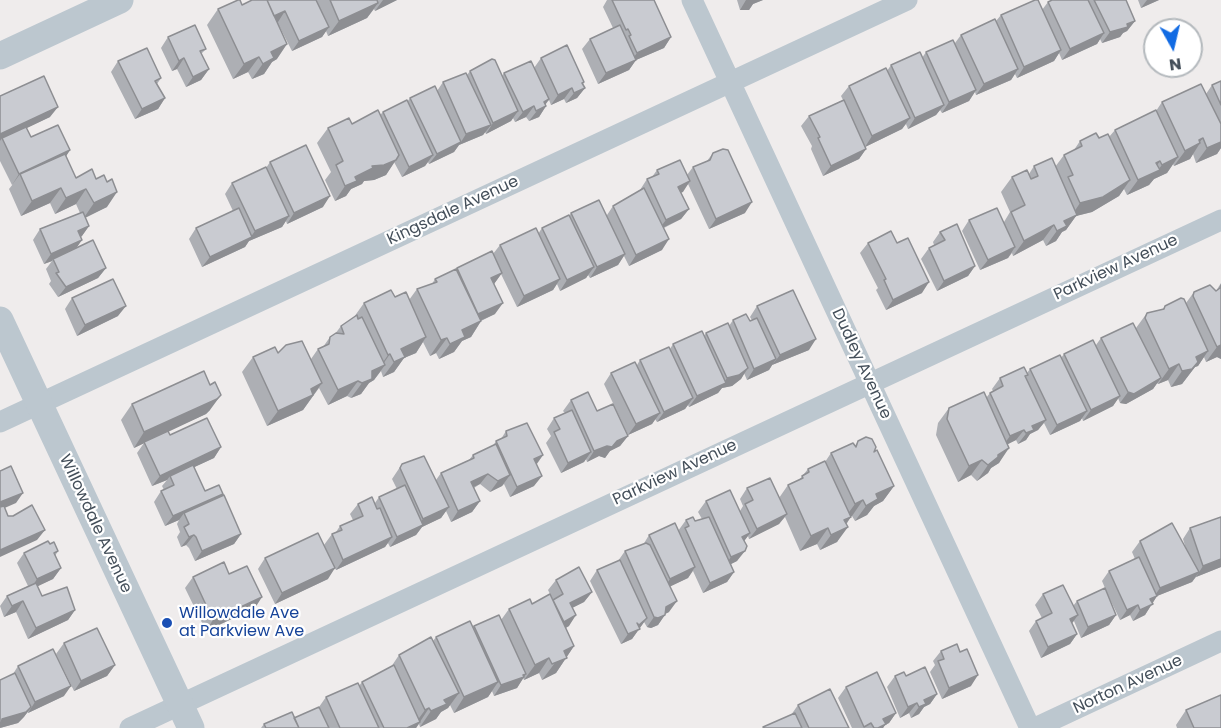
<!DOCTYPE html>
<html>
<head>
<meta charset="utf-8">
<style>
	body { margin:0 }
	#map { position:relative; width:1221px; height:728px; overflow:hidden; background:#efecec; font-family:Poppins,sans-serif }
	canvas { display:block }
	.north { position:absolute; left:1143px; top:18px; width:60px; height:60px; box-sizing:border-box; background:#fff; border:2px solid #b4b9bd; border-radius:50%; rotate:172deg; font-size:16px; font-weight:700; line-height:24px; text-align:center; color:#444f5a }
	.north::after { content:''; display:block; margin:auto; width:21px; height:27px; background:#126be3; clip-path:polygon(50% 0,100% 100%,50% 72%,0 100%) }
</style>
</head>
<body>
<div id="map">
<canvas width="1221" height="728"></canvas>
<div class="north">N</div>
</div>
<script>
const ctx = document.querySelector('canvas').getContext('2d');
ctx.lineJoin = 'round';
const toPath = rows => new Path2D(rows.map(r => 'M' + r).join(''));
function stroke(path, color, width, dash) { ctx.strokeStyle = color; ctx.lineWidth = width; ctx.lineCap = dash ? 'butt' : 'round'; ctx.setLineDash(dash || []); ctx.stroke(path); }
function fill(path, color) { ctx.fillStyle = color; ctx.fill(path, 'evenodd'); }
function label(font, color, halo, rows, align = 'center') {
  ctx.font = font + ' Poppins,sans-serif'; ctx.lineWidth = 4.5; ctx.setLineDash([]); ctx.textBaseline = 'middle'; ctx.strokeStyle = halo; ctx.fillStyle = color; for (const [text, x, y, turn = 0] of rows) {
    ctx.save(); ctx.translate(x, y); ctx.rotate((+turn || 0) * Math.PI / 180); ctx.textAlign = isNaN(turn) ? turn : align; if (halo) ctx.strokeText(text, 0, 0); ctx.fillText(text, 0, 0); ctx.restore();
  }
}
stroke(toPath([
	[692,0,1030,728],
	[0,422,907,0],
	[130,728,1221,220],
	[1035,728,1221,641]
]), '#bcc7cf', 21);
stroke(toPath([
	[0,56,120,0],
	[0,320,191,728]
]), '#bcc7cf', 27);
fill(toPath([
	[252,0,397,0,375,11,374,9,367,18,328,36,326,31,322,37,292,51,277,22,277,59,272,62,264,74,252,79,248,72,233,79,207,25,218,9,242,5],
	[607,0,654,0,671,37,664,48,636,60,629,70,598,84,582,49,590,39,613,28,603,7],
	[737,0,763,0,753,4,749,10,740,10],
	[1052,0,1126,0,1135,21,1127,31,1123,33,1120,37,1102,43,1100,39,1097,44,1062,60,1059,53,1054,61,1017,78,1015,74,1011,80,976,95,975,92,969,101,942,113,940,110,936,115,908,129,906,124,902,129,865,147,866,149,859,159,823,176,811,149,812,146,801,126,809,116,843,100,841,96,849,86,887,71,891,65,922,58,926,52,955,43,961,35,996,21,1001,15,1042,10,1048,2],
	[1138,0,1159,0,1141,8],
	[168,37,206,49,201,54,209,69,201,80,186,87,177,69,172,71,161,48],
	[541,58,584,82,583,84,585,88,577,98,566,103,564,99,551,105,549,100,545,105,546,106,539,117,529,121,526,117,515,122,513,118,511,121,486,134,485,132,483,135,459,145,454,152,429,164,428,162,425,166,402,177,394,162,386,175,374,180,364,181,362,184,351,189,346,196,335,201,325,180,331,172,317,143,328,128,352,124,380,115,383,112,407,102,410,98,437,91,443,82,467,75,470,71,502,76,504,73,534,68],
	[118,61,161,78,157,84,165,98,158,109,135,119,111,72],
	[1221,81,1221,148,1217,154,1196,163,1193,154,1190,159,1174,166,1173,164,1167,173,1154,179,1149,185,1127,195,1124,189,1119,196,1092,212,1076,216,1066,230,1062,232,1056,241,1046,246,1043,240,1013,256,1012,253,1008,258,980,270,962,231,969,220,1004,222,1010,212,1001,192,1012,177,1029,174,1034,166,1055,167,1064,155,1074,150,1080,141,1109,137,1115,130,1156,111,1162,102,1206,94,1212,85],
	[0,96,50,117,26,128,31,137,70,150,66,156,76,178,107,207,85,217,89,226,81,237,76,248,106,268,98,278,58,297,49,284,51,281,46,269,52,261,44,264,33,240,40,229,80,213,76,204,55,214,50,203,21,216,9,189,13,184,12,185,0,161],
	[713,153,745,213,709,229,688,184,681,192,689,209,681,219,664,228,662,250,629,266,624,256,618,265,590,278,588,275,586,278,560,291,557,284,553,290,517,307,501,274,494,284,495,314,481,321,471,337,462,341,454,352,439,359,436,353,430,356,423,342,416,353,404,358,394,372,383,377,381,371,374,380,369,383,361,394,351,398,347,396,328,405,319,388,303,410,267,426,242,372,253,357,278,353,311,359,318,349,323,347,330,337,335,334,341,326,354,317,364,303,395,297,409,300,417,289,432,284,435,279,455,270,457,268,493,254,500,245,538,234,542,228,569,216,571,213,607,215,613,206,640,190,647,179,652,177,657,170,687,175,693,167,707,161],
	[270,162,323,207,287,224,286,221,282,227,249,241,245,247,202,267,189,239,196,228,233,211,225,194,232,183,266,168],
	[940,232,975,266,968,276,937,291,921,259,929,248,934,245,933,242],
	[868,243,922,293,886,310,876,290,878,288,860,253],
	[1221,283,1221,359,1217,357,1206,362,1204,357,1198,366,1195,367,1182,384,1171,387,1168,380,1158,384,1157,383,1153,389,1126,404,1120,403,1118,398,1113,406,1083,421,1082,418,1080,421,1050,435,1044,423,1038,430,1030,434,1026,440,1018,444,1016,440,1008,444,999,463,991,468,988,473,977,481,971,475,958,482,936,435,938,423,949,408,986,398,990,393,993,391,992,389,1000,378,1027,373,1030,369,1061,358,1064,354,1096,345,1101,338,1136,328,1147,313,1162,310,1165,306,1186,303,1194,292,1216,291],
	[72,298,118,316,77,336,65,309],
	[757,306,809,350,772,365,769,370,747,380,744,373,741,379,732,386,722,388,718,393,689,407,688,405,685,409,657,422,655,419,652,424,628,435,604,384,611,373,637,365,640,360,670,349,673,344,704,336,706,333,729,326,733,320,750,321,752,320,750,317],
	[571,400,597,411,628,436,620,446,610,451,605,458,599,456,587,462,586,459,584,462,561,473,546,443,551,436,547,429,554,418,565,413,563,411],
	[132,404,210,410,206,414,168,431,170,435,221,447,214,458,194,467,205,491,220,497,241,534,234,544,195,561,189,548,186,545,181,547,177,537,180,532,177,524,179,520,165,526,154,502,161,491,164,490,162,486,167,480,152,486,137,453,144,443,134,448,121,420],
	[506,431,543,455,537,464,534,486,510,497,504,484,502,486,490,492,480,484,474,488,480,501,472,512,451,522,446,511,441,518,422,527,416,535,390,547,388,543,385,547,336,570,324,545,332,534,336,532,340,526,353,520,350,514,358,504,375,503,379,497,397,489,392,479,402,464,436,480,441,473,469,460,473,455,493,446,496,441,501,439],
	[858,441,874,452,894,486,883,501,874,506,867,515,855,521,852,516,851,516,837,542,820,550,817,544,800,551,785,517,779,524,749,539,748,536,744,541,737,561,731,564,734,572,727,582,703,593,693,571,688,578,670,586,669,612,665,614,658,625,651,628,647,627,644,622,632,639,621,644,590,581,597,570,618,561,625,551,643,545,649,535,678,531,686,520,695,521,702,519,698,512,706,501,740,511,743,506,740,499,747,488,779,498,788,485,799,480,808,469,825,462,831,453,855,446],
	[1221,517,1221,567,1196,577,1192,582,1157,596,1145,615,1133,621,1130,615,1120,620,1106,591,1116,615,1109,625,1081,638,1074,621,1072,623,1077,634,1070,644,1041,658,1029,631,1036,621,1042,618,1035,605,1043,594,1073,606,1077,601,1105,588,1102,581,1109,571,1135,559,1132,552,1140,541,1186,549,1183,539,1190,528],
	[50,544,58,551,55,556,61,568,53,579,37,586,42,596,75,610,68,620,28,639,16,612,4,617,0,606,7,596,28,586,17,563,24,553],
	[265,558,328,579,275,604,258,569],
	[229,574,255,608,206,631,185,588,193,577],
	[556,580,592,592,584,602,572,608,569,626,566,628,574,646,556,673,542,680,539,673,524,680,523,678,517,688,494,696,492,691,488,697,454,713,450,705,448,708,441,712,436,719,420,727,419,724,416,728,261,728,264,724,294,718,319,707,326,697,359,686,362,682,391,667,399,655,433,641,436,637,473,627,474,626,501,620,509,609,553,600,548,590],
	[64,643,115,665,107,676,74,691,56,654],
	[941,651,971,686,942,699,930,672,935,665,933,661],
	[18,666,64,696,28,713,28,712,18,723,0,728,13,674],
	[895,676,906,676,937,694,930,704,924,707,919,714,911,718,909,713,900,718,887,687],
	[846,687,896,713,889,723,885,725,883,728,852,728,838,698],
	[798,705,849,728,762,728,791,715],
	[1186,710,1221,728,1177,728,1176,725]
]), '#adafb4');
fill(toPath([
	[383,0,397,0,375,11],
	[746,0,763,0,753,4,749,10,740,10],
	[1147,0,1159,0,1141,8],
	[378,3,367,18,328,36,339,21],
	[285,11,278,22,267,27,274,16],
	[1135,21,1127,31,1123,33,1120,37,1102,43,1110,32],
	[329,27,322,37,292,51,299,41],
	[1104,33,1097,44,1062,60,1070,49],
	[671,37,664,48,636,60,629,70,598,84,606,73,630,62,637,53],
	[287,44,277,59,272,62,264,74,252,79,271,52],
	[1061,50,1054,61,1017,78,1024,67],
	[259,57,248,72,233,79,244,64],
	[184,58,177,69,172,71,179,61],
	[209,69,201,80,186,87,193,77],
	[1018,69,1011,80,976,95,984,84],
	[584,82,578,91,585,88,577,98,566,103,582,83],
	[572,88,564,99,551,105,558,95],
	[976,90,969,101,942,113,949,102],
	[165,98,158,109,135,119,142,109],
	[549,99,543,108,546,106,539,117,529,121,544,102],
	[944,105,936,115,908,129,915,118],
	[534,106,526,117,515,122,523,112],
	[58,107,50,117,2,140,2,138,0,141,0,134],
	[518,111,511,121,486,134,493,123],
	[910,118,902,129,865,147,872,136],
	[491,125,483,135,459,145,454,152,429,164,437,154,461,142,466,134],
	[1203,138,1198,144,1200,143,1190,159,1174,166,1185,151],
	[1221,142,1221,148,1217,154,1196,163,1207,148],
	[866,149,859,159,823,176,831,166],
	[70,150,63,161,20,174,12,185,19,174],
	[433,155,425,166,402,177,409,167],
	[1178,157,1167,173,1154,179,1149,185,1127,195,1138,180,1156,163,1160,161,1151,174,1157,171,1162,165],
	[396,160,386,175,374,180,364,181,362,184,351,189,346,196,335,201,345,186,355,177,372,166],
	[1130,180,1119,196,1092,212,1076,216,1066,230,1062,232,1056,241,1046,246,1064,221,1070,218,1080,203],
	[690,181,683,192,671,197,678,187],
	[61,188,50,203,21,216,32,201],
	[86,189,76,204,55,214,66,198],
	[117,192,107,207,83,219,94,203],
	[330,196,323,207,287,224,294,213],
	[752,202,745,213,709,229,716,219],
	[689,209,681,219,658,230,666,220],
	[289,216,282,227,249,241,245,247,202,267,210,257,250,238,255,231],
	[1054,225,1043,240,1013,256,1024,241],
	[89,226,82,236,71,242,78,231],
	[669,239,662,250,629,266,636,255],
	[82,240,75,250,53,259,52,261,44,264,51,254],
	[1015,247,1008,258,980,270,988,260],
	[625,254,618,265,590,278,597,267],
	[975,266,968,276,937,291,944,281],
	[594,267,586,278,560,291,567,280],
	[106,268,98,278,58,297,66,287],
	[502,273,494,284,484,289,491,278],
	[560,279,553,290,517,307,524,296],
	[929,282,922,293,886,310,893,300],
	[503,303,495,314,471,325,478,314],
	[126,306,118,316,77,336,85,325],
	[481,321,471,337,462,341,454,352,439,359,450,344,462,330],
	[426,337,416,353,404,358,394,372,383,377,394,362,401,349],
	[447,338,436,353,430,356,441,340],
	[816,339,809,350,772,365,780,355],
	[1221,345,1221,359,1217,357,1206,362,1217,347],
	[1208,351,1198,366,1195,367,1182,384,1171,387,1182,371,1196,357],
	[390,354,381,367,385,365,374,380,369,383,361,394,351,398,362,383,372,371,379,368,388,355],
	[776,359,769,370,747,380,754,369],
	[1179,364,1168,380,1158,384,1169,369],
	[748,368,741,379,732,386,722,388,718,393,689,407,697,396,723,384,727,378],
	[1161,378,1153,389,1126,404,1120,403,1128,392],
	[358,381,347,396,328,405,338,390],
	[322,383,303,410,267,426,278,411,311,389],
	[221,395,210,410,206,414,134,448,144,432],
	[1120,396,1113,406,1083,421,1091,410],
	[693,398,685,409,657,422,664,412],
	[1087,411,1080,421,1050,435,1057,425],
	[660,413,652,424,628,435,636,424],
	[1046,420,1038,430,1030,434,1026,440,1018,444,1032,426],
	[1024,430,1016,440,1002,447,1010,436],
	[628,436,620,446,610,451,605,458,599,456,587,462,594,451],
	[221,447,214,458,171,478,170,476,167,480,152,486,160,476],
	[1009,448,999,463,991,468,988,473,977,481,988,465,998,455],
	[591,452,584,462,561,473,568,463],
	[543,455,535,466,534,459],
	[982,460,971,475,958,482,969,466],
	[488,474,480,484,463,492,471,482],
	[510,475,502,486,490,492,498,481],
	[542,476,534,486,510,497,517,487],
	[894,486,883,501,874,506,867,515,855,521,866,506,876,494],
	[23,493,16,503,0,510,0,502],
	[223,494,216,504,184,513,179,520,165,526,173,516],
	[863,500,852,516,844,519,855,504],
	[480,501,472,512,451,522,458,511],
	[449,507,441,518,422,527,416,535,390,547,397,537,417,527,423,519],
	[787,514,779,524,749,539,757,529],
	[851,517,842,529,848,527,837,542,820,550,831,535,844,520],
	[828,528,817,544,800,551,811,536],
	[45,530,37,540,0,557,0,550],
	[750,533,742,544,742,537],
	[241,534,234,544,195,561,202,551],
	[194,535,186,545,181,547,189,537],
	[392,537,385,547,336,570,343,560],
	[745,551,737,561,723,568,731,557],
	[1221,559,1221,567,1196,577,1203,566],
	[695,567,688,578,663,590,670,579],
	[61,568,53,579,30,590,37,579],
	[335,568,328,579,275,604,282,593],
	[734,572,727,582,703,593,710,583],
	[1199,572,1192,582,1157,596,1145,615,1133,621,1140,610,1150,599,1153,598,1160,588],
	[592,592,584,602,562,613,570,603],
	[262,597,255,608,206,631,213,620],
	[23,601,16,612,4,617,12,606],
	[677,601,669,612,659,617,666,607],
	[1138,605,1130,615,1120,620,1127,610],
	[75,610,68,620,28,639,36,628],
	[576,615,569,626,557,632,564,622],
	[665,615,658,625,651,628,647,627,654,617],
	[1078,615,1070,626,1070,619],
	[1116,615,1109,625,1081,638,1088,627],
	[647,618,632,639,621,644,628,634,635,631,639,625],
	[1077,634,1070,644,1041,658,1048,647],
	[574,646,556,673,542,680,564,651],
	[549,658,539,673,524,680,535,665],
	[115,665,107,676,74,691,81,681],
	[526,674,517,688,494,696,501,685],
	[978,675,971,686,942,699,949,688],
	[498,682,488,697,454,713,464,697],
	[71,686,64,696,28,713,35,702],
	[459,693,448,708,441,712,436,719,420,727,431,711,444,700],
	[937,694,930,704,924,707,919,714,911,718,924,700],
	[917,703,909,713,900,718,908,707],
	[31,707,24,717,18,723,0,728,0,722,2,719],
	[429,708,416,728,407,728,414,725,425,710],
	[896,713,889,723,885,725,883,728,877,728,883,719]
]), '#8d8e92');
const building = toPath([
	[238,0,240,0,242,5,252,0,267,0,287,44,271,52,274,58,263,64,259,57,244,64,218,9,238,0],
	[267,0,316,0,329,27,299,41,285,11,274,16,267,0],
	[330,0,377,0,378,3,339,21,330,0],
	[612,0,654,0,671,37,637,53,629,36,631,35,628,29,626,30,612,0],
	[1035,0,1038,0,1061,50,1024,67,1001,15,1035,0],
	[1052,0,1088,0,1104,33,1070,49,1048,2,1052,0],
	[1094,0,1126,0,1135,21,1127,24,1128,27,1110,32,1094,0],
	[995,19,1018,69,984,84,961,35,995,19],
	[195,25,206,49,200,51,209,69,193,77,184,58,179,61,168,37,195,25],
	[620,25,636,60,606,73,590,39,620,25],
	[953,40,976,90,949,102,926,52,953,40],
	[567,45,584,82,582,83,585,88,574,93,572,88,558,95,541,58,567,45],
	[147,48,161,78,155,81,165,98,142,109,118,61,147,48],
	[920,52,944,105,915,118,891,65,920,52],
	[492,59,495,60,518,111,493,123,470,71,492,59],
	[531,61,549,99,544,102,546,106,536,111,534,106,523,112,504,73,531,61],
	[886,68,910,118,872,136,849,86,886,68],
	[466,73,491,125,466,134,443,82,466,73],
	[44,76,58,107,0,134,0,96,44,76],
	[1221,81,1221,105,1212,85,1221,81],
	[1201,84,1221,124,1221,142,1207,148,1203,138,1199,140,1200,143,1185,151,1162,102,1201,84],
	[435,86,461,142,437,154,410,98,435,86],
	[407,100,433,155,409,167,383,112,407,100],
	[844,100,866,149,831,166,818,138,820,137,809,116,844,100],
	[378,110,399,155,396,160,384,165,372,166,373,168,355,177,357,181,345,186,336,165,343,161,328,128,349,118,352,124,378,110],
	[1156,110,1178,157,1162,165,1160,161,1156,163,1160,170,1138,180,1115,130,1156,110],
	[58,125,70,150,19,174,2,138,26,127,31,137,58,125],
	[1096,133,1099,138,1108,134,1130,180,1103,197,1080,203,1068,177,1073,175,1064,155,1082,146,1080,141,1096,133],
	[306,145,330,196,294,213,270,162,306,145],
	[723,149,728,150,752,202,716,219,693,167,710,160,713,153,723,149],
	[65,154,76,178,92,169,96,179,104,175,107,182,112,179,117,192,94,203,86,189,66,198,61,188,32,201,20,174,65,154],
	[1052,158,1077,215,1064,221,1067,226,1057,231,1054,225,1024,241,1011,212,1025,205,1012,177,1027,170,1031,179,1038,176,1034,166,1052,158],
	[680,160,690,181,678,187,689,209,666,220,647,179,659,174,657,170,680,160],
	[266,167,289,216,255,231,232,183,266,167],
	[644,188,669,239,636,255,613,206,644,188],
	[599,200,625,254,597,267,571,213,599,200],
	[239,208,252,237,210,257,196,228,239,208],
	[997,208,1015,247,988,260,969,220,997,208],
	[83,212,89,226,78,231,82,240,51,254,40,229,83,212],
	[569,215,594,267,567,280,542,228,569,215],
	[957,224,975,266,944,281,929,248,945,240,940,232,957,224],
	[536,228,560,279,524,296,500,245,536,228],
	[891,231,897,243,908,238,929,282,893,300,884,280,886,279,868,243,891,231],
	[93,240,106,268,66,287,56,273,59,272,53,259,93,240],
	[492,251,502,273,491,278,503,303,478,314,457,268,492,251],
	[456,269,481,321,462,330,465,337,450,344,447,338,441,340,417,289,437,282,435,279,456,269],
	[113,279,126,306,85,325,72,298,113,279],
	[1210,285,1216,291,1220,288,1221,285,1221,345,1217,347,1193,296,1194,292,1210,285],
	[391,290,395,297,406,292,426,337,401,349,405,357,394,362,390,354,388,355,364,303,391,290],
	[793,290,816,339,780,355,757,306,793,290],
	[1181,298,1184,299,1208,351,1196,357,1198,362,1192,369,1182,371,1179,364,1169,369,1145,318,1147,313,1164,309,1165,306,1181,298],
	[746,314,750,321,757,318,776,359,754,369,733,320,746,314],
	[357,315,358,319,362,317,385,365,372,371,372,379,362,383,358,381,338,390,318,349,329,344,330,337,336,333,344,334,341,326,357,315],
	[728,323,748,368,739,375,727,378,706,333,728,323],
	[1133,323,1161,378,1134,394,1128,392,1101,338,1133,323],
	[702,331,726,383,697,396,673,344,702,331],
	[1093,340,1120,396,1091,410,1064,354,1093,340],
	[302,341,322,383,311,389,313,395,278,411,253,357,275,347,278,353,286,345,302,341],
	[669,347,693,398,664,412,640,360,669,347],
	[1060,355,1087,411,1057,425,1030,369,1060,355],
	[635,362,660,413,636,424,611,373,635,362],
	[1024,367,1028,375,1025,376,1046,420,1032,426,1034,430,1026,433,1024,430,1010,436,990,393,1003,386,1000,378,1024,367],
	[204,371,210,385,215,382,221,395,217,399,144,432,132,404,204,371],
	[588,392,597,411,613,404,628,436,617,441,612,447,607,446,594,451,571,400,588,392],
	[984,392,1009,448,998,455,998,457,988,465,982,460,969,466,947,419,949,408,984,392],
	[572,410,591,452,568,463,554,432,560,429,554,418,572,410],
	[207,418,221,447,160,476,144,442,168,431,170,435,207,418],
	[527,423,543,455,534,459,542,476,517,487,496,441,507,436,506,431,527,423],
	[866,437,872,439,876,447,874,452,877,450,894,486,876,494,878,499,866,506,863,500,855,504,831,453,853,443,856,447,858,441,866,437],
	[496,444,510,475,498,481,488,474,471,482,480,501,458,511,441,473,474,458,473,455,496,444],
	[424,456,449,507,423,519,400,468,402,464,424,456],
	[825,461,851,517,844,520,848,527,831,535,828,528,811,536,788,485,803,478,802,476,809,472,808,469,825,461],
	[193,465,205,491,219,485,223,494,173,516,161,491,174,485,170,476,193,465],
	[11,466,23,493,0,502,0,471,11,466],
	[770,478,787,514,757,529,745,504,753,500,747,488,770,478],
	[405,485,423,525,397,537,379,497,405,485],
	[730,490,750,533,742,537,747,546,745,551,731,557,706,501,730,490],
	[224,495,241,534,202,551,196,537,194,535,189,537,184,527,189,524,184,513,224,495],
	[372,497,377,509,380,508,392,537,343,560,332,534,342,530,340,526,363,516,358,504,372,497],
	[32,505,45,530,0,550,0,507,4,506,8,516,13,516,32,505],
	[693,517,695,521,709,517,734,572,710,583,685,528,689,526,686,520,693,517],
	[1221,517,1221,559,1203,566,1190,528,1221,517],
	[675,523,695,567,670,579,649,535,675,523],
	[1172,523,1199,572,1160,588,1140,541,1172,523],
	[318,533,335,568,282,593,265,558,318,533],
	[48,541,50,544,54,542,58,551,54,553,61,568,37,579,24,553,48,541],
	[646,543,650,545,677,601,666,607,665,615,658,618,654,617,625,551,646,543],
	[1139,557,1157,596,1150,599,1153,604,1140,610,1138,605,1127,610,1109,571,1139,557],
	[620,560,647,618,639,625,637,623,640,629,628,634,597,570,620,560],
	[224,562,229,574,247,566,262,597,213,620,193,577,224,562],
	[579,567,592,592,570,603,576,615,564,622,553,600,563,594,556,580,579,567],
	[36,583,42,596,67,587,75,610,36,628,23,601,12,606,7,596,36,583],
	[1063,585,1078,615,1070,619,1077,634,1048,647,1036,621,1052,613,1043,594,1063,585],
	[1105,588,1116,615,1088,627,1077,601,1105,588],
	[550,594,574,646,564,651,567,658,552,664,549,658,535,665,509,609,530,599,532,604,550,594],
	[499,615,526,674,523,675,524,677,501,685,474,626,499,615],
	[470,621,498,682,464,697,436,637,470,621],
	[97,628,115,665,81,681,64,643,97,628],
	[431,637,459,693,444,700,447,704,431,711,429,708,425,710,399,655,431,637],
	[957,644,960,652,967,649,978,675,949,688,938,661,944,659,941,651,957,644],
	[53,649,71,686,35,702,18,666,53,649],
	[394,665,420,722,407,728,384,728,362,682,394,665],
	[925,667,937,694,924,700,926,704,919,707,917,703,908,707,895,676,904,672,906,676,925,667],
	[877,672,896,713,883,719,886,724,878,728,874,728,871,723,864,727,846,687,877,672],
	[15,673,31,707,26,712,2,719,1,726,0,726,0,680,15,673],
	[358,683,379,728,340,728,326,697,358,683],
	[830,689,849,728,809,728,798,705,830,689],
	[1221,695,1221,728,1194,728,1186,710,1221,695],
	[319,707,329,728,299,728,294,718,319,707],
	[292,712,299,728,266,728,264,724,292,712],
	[795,713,802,728,764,728,763,727,795,713]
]);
fill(building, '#c9cbd1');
stroke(building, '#8d8e92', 1.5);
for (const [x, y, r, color] of [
	[167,623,6,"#1a4fb4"]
]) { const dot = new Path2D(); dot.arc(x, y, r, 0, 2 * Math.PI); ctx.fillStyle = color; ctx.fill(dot); stroke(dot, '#fff', 2); }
label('16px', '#444f5a', '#fff', [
	["Kingsdale Avenue",453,211,-25],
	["Parkview Avenue",1116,268,-25],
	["Dudley Avenue",861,364,65],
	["Parkview Avenue",675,473,-25],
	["Willowdale Avenue",95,524,65],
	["Norton Avenue",1128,685,-25]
]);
label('16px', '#164399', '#fff', [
	["Willowdale Ave",179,614],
	["at Parkview Ave",179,632]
], 'left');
</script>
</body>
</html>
